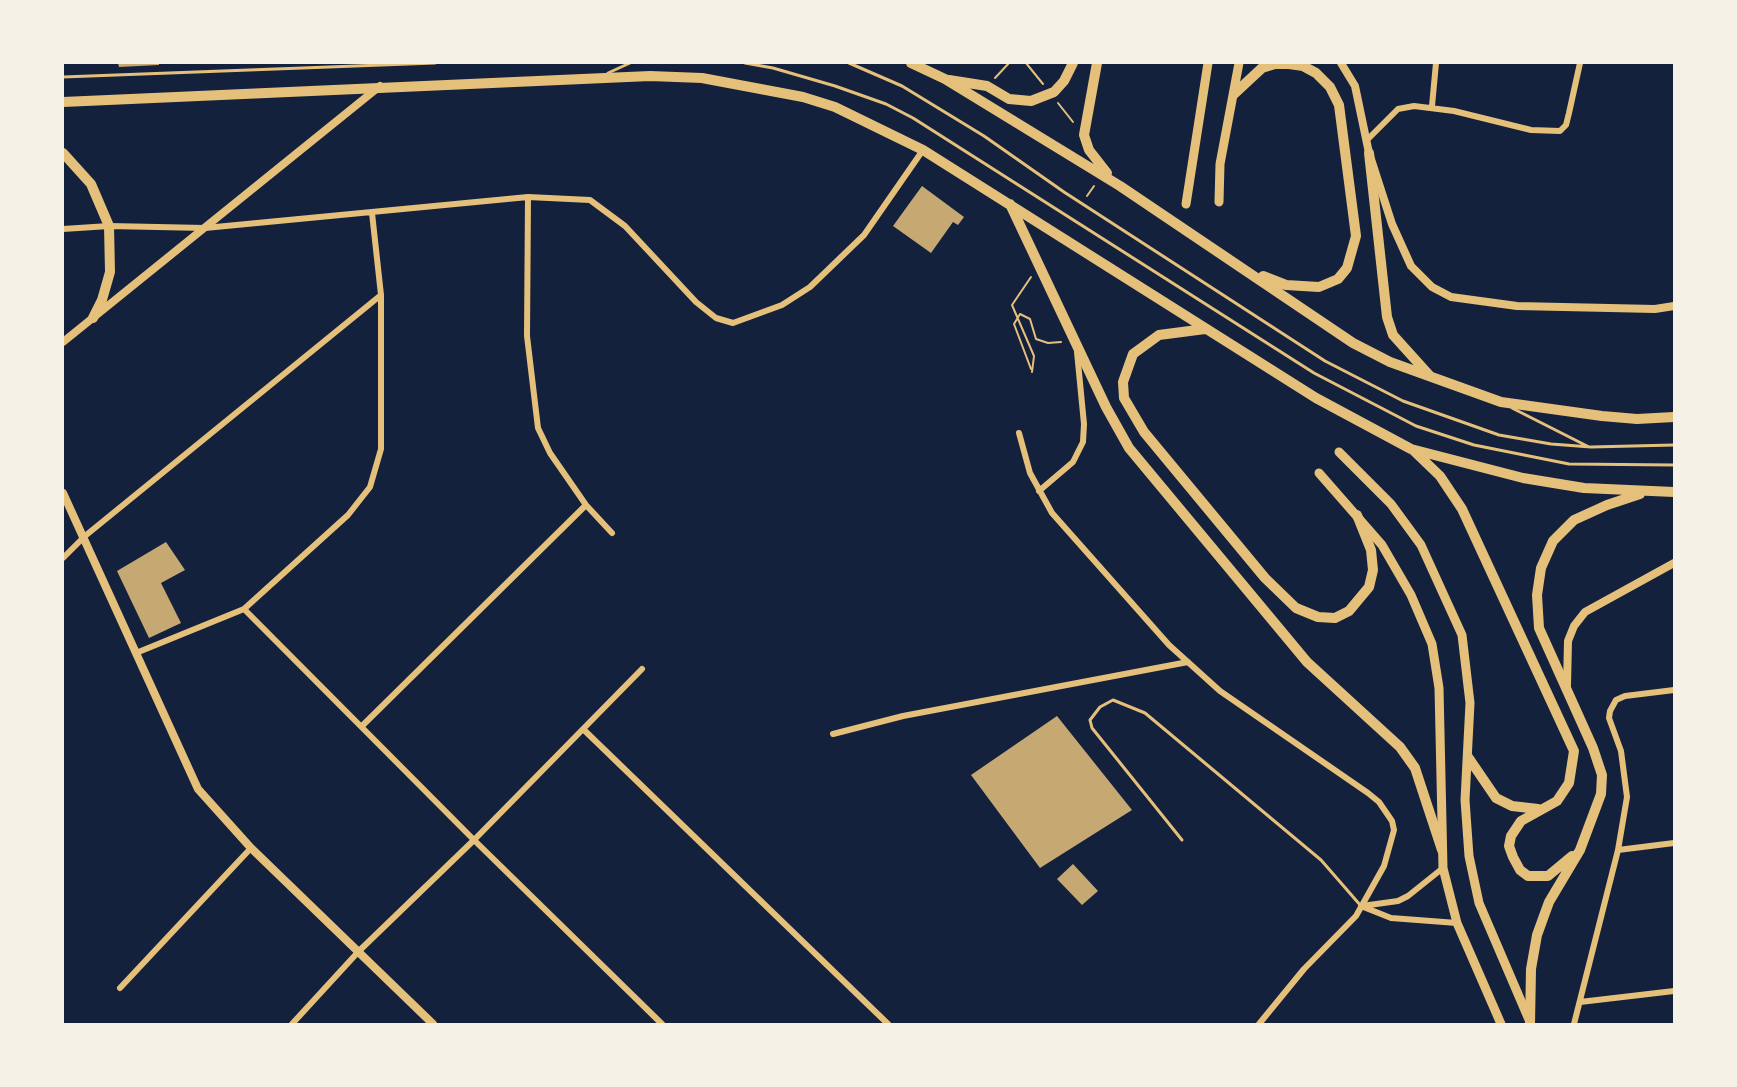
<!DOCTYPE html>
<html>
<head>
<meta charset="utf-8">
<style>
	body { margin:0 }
	#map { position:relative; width:1737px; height:1087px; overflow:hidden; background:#14213d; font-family:"Libre Baskerville",serif }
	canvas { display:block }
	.frame { position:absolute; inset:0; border:64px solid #f6f1e7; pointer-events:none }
</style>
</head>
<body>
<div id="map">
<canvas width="1737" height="1087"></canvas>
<div class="frame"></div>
</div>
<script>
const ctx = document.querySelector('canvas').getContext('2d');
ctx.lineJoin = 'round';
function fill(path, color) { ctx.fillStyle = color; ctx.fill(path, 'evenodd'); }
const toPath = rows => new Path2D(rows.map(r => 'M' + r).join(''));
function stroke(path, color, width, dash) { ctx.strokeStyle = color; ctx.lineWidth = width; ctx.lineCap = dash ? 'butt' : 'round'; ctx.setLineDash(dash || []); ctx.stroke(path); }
fill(toPath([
	[118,63,159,63,159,65,119,67],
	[922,186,964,217,958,225,953,222,931,253,893,226],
	[166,542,185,570,161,583,181,623,149,638,117,571],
	[1057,716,1132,810,1040,868,971,775],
	[1073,864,1098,891,1082,905,1057,879]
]), '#c6a872');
stroke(toPath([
	[1026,63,1043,84],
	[995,78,1009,63],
	[1058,103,1073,122],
	[1087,196,1094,186],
	[1031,277,1012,305,1034,356,1032,372],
	[1031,369,1014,324,1020,314,1030,319,1036,339,1048,343,1061,342]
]), '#e5c07b', 2);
stroke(toPath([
	[745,63,773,68,835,86,886,104,913,118,1314,373,1416,426,1474,445,1569,464,1674,465],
	[849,63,902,86,984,136,1064,192,1325,361,1403,401,1499,435,1551,444,1591,447,1674,445],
	[608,73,630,63],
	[63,77,435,63],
	[1512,408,1589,447],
	[1182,840,1092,728,1090,720,1100,707,1113,700,1145,713,1321,860,1361,906]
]), '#e5c07b', 3);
stroke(toPath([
	[1432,106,1436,63],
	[1367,140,1398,109,1414,106,1454,111,1531,130,1560,131,1566,125,1569,113,1580,63],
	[528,197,527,336,538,428,550,453,586,505,612,533],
	[63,229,109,226,205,228,528,197,590,200,625,226,696,302,716,318,733,323,782,305,810,287,864,235,923,150],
	[1019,433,1030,473,1052,513,1169,645,1220,691,1368,793,1379,802,1392,821,1394,830,1384,866,1356,916,1304,969,1259,1024],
	[1039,491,1073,462,1083,442,1084,424,1077,352],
	[63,558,85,536,381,295],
	[244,609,474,840,662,1024],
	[136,653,244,609,348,515,370,487,381,449,381,295,372,213],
	[362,726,586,505],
	[583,729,888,1024],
	[833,734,903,716,1188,662],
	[1618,850,1674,843],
	[1361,906,1391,918,1457,923],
	[1362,906,1398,901,1408,896,1443,868],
	[120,988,251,848],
	[1580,1002,1674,991],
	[292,1024,359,951,474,840,642,669],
	[1574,1024,1618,850,1627,797,1621,751,1609,718,1610,711,1616,700,1625,696,1674,690]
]), '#e5c07b', 6);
stroke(toPath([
	[1341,63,1355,86,1369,153,1392,224,1411,266,1432,287,1451,297,1517,306,1655,309,1674,306],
	[63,342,380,86],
	[63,493,198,789,251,848,433,1024],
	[1567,685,1568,641,1574,626,1585,612,1674,563]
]), '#e5c07b', 8);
stroke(toPath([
	[1219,202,1220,164,1239,63],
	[1186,204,1208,63],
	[1339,452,1391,504,1421,545,1462,635,1470,703,1465,800,1469,856,1479,903,1530,1022],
	[1319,473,1382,545,1411,595,1432,644,1439,688,1443,868,1457,923,1501,1024]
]), '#e5c07b', 9);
stroke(toPath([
	[911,63,945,79,1120,186,1353,343,1390,362,1501,402,1602,416,1637,419,1674,417],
	[1097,63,1084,135,1089,150,1107,173],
	[949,80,987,86,1009,99,1031,101,1054,92,1064,81,1073,63],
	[1234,94,1262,68,1275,64,1289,64,1303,66,1316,73,1330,87,1339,105,1356,236,1347,268,1338,279,1319,287,1286,285,1263,276],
	[63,102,650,76,702,78,803,97,835,107,923,150,1316,398,1411,449,1523,478,1584,488,1674,492],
	[63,153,91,184,109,226,110,272,102,300,93,318],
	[1369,153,1387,317,1393,335,1430,376],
	[1010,204,1106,407,1129,448,1307,662,1400,747,1415,768,1442,850],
	[1205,329,1159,335,1133,354,1123,382,1124,398,1144,432,1265,578,1296,608,1318,617,1335,618,1349,611,1369,587,1373,570,1371,550,1357,515],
	[1414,451,1440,476,1462,509,1574,751,1569,783,1557,801,1521,821,1511,836,1509,846,1513,857,1520,870,1528,876,1548,876,1572,856],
	[1468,757,1496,798,1512,806,1538,809],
	[1530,1024,1531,969,1537,935,1549,902,1580,850,1601,794,1602,775,1593,748,1539,628,1537,595,1541,568,1553,541,1574,520,1607,505,1640,494]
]), '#e5c07b', 10);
</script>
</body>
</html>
